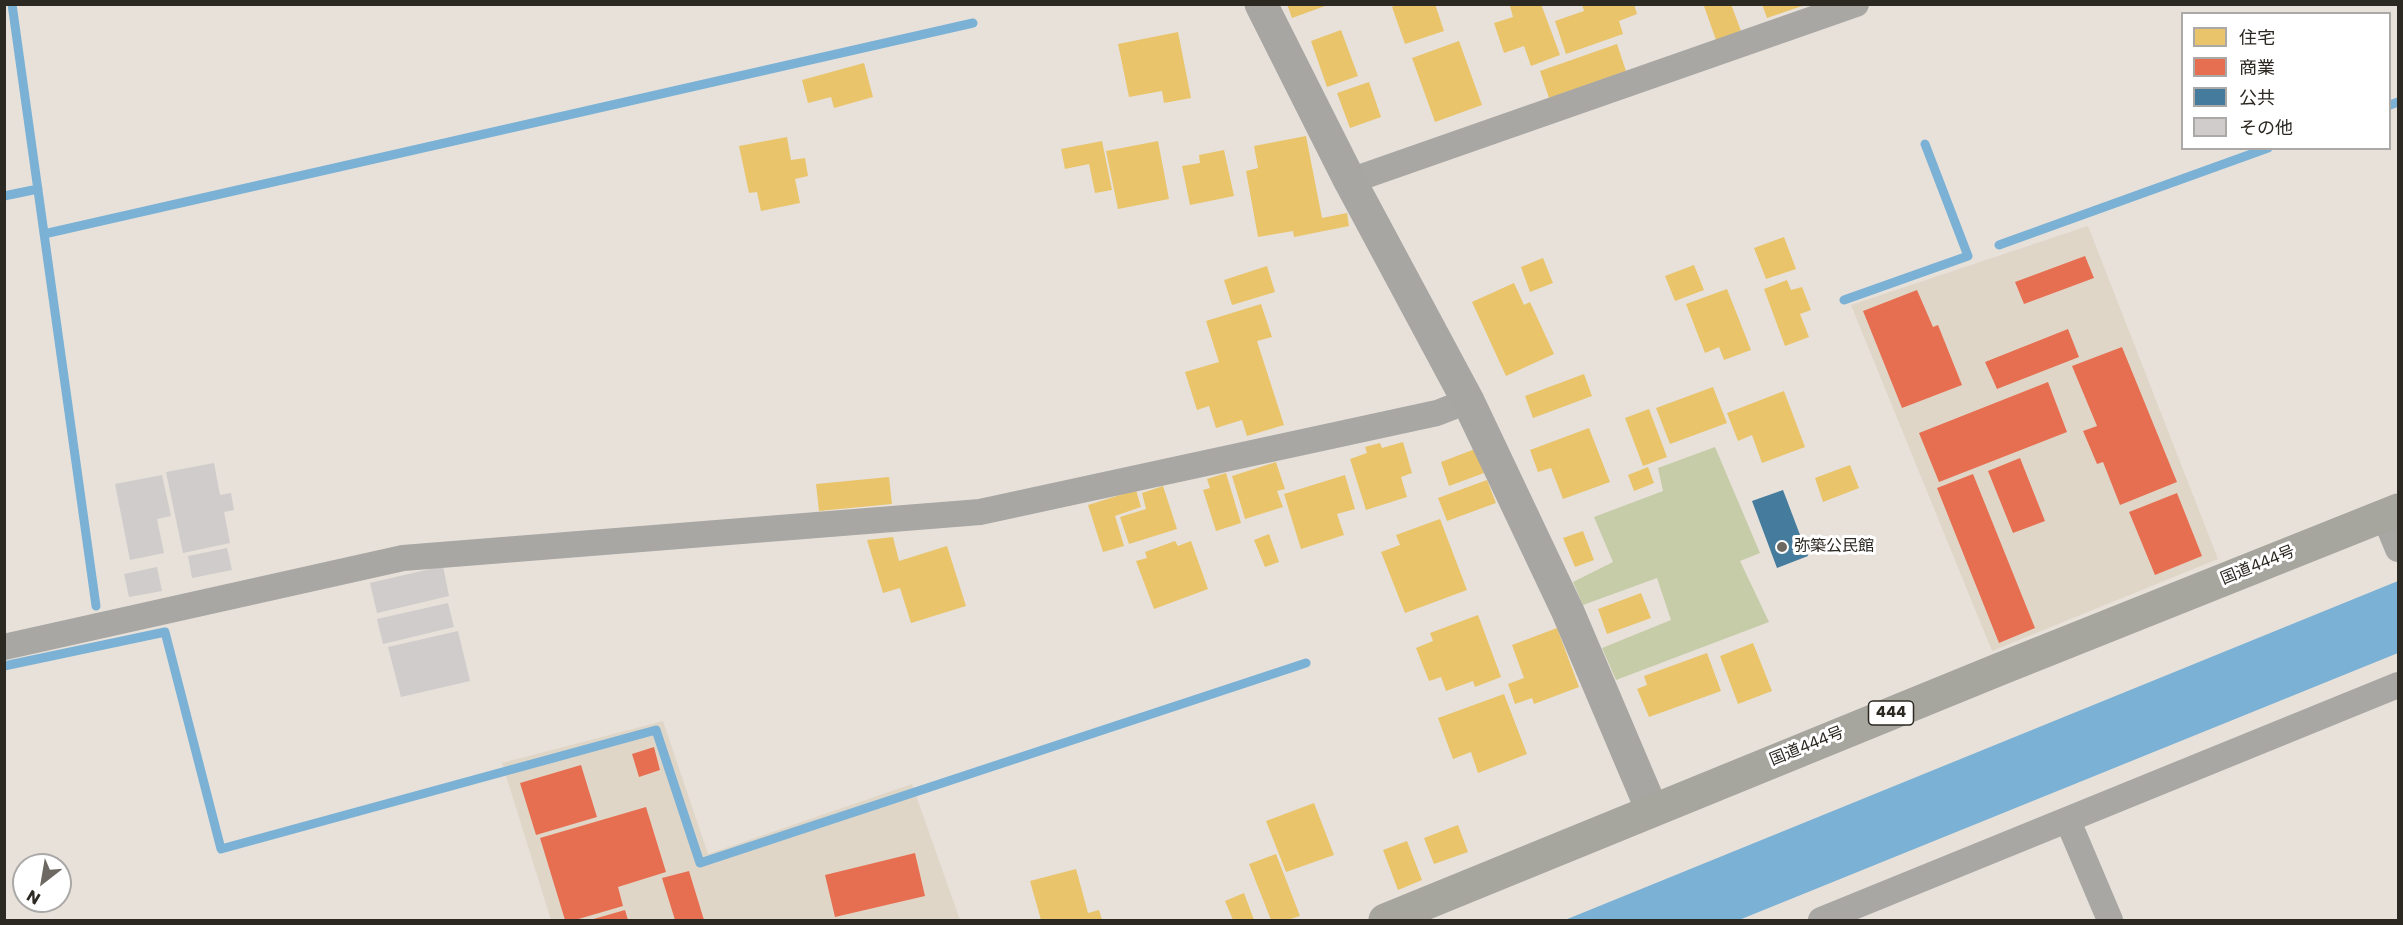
<!DOCTYPE html>
<html>
<head>
<meta charset="utf-8">
<style>
	body { margin:0 }
	#map { position:relative; width:2403px; height:925px; overflow:hidden; background:#e7e1da; font-family:Poppins,"Noto Sans JP",sans-serif }
	canvas { display:block }
	.frame { position:absolute; inset:0; border:6px solid #2c2822; pointer-events:none }
	.legend { position:absolute; left:2181px; top:12px; width:210px; height:138px; box-sizing:border-box; background:#fff; border:2px solid #aba9a7; margin:0; padding:8px 10px; list-style:none; font-size:18px; color:#2c2822 }
	.legend li { display:flex; align-items:center; gap:12px; height:30px }
	.legend b { width:30px; border:2px solid #aba9a7 }
	.north { position:absolute; left:12px; top:853px; width:60px; height:60px; box-sizing:border-box; background:#fff; border:2px solid #aba9a7; border-radius:50%; rotate:211deg; font-size:16px; font-weight:700; line-height:24px; text-align:center; color:#2c2822 }
	.north::after { content:''; display:block; margin:auto; width:21px; height:27px; background:#6d6962; clip-path:polygon(50% 0,100% 100%,50% 72%,0 100%) }
</style>
</head>
<body>
<div id="map">
<canvas width="2403" height="925"></canvas>
<div class="frame"></div>
<ul class="legend">
<li><b style="height:16px;background:#e9c46a"></b>住宅</li>
<li><b style="height:16px;background:#e76f51"></b>商業</li>
<li><b style="height:16px;background:#457b9d"></b>公共</li>
<li><b style="height:16px;background:#cfcccb"></b>その他</li>
</ul>
<div class="north">N</div>
</div>
<script>
const ctx = document.querySelector('canvas').getContext('2d');
ctx.lineJoin = 'round';
function fill(path, color) { ctx.fillStyle = color; ctx.fill(path, 'evenodd'); }
const toPath = rows => new Path2D(rows.map(r => 'M' + r).join(''));
function stroke(path, color, width, dash) { ctx.strokeStyle = color; ctx.lineWidth = width; ctx.lineCap = dash ? 'butt' : 'round'; ctx.setLineDash(dash || []); ctx.stroke(path); }
function label(font, color, halo, rows, align = 'center') {
  ctx.font = font + ' Poppins,"Noto Sans JP",sans-serif'; ctx.lineWidth = 6; ctx.setLineDash([]); ctx.textBaseline = 'middle'; ctx.strokeStyle = halo; ctx.fillStyle = color; for (const [text, x, y, turn = 0] of rows) {
    ctx.save(); ctx.translate(x, y); ctx.rotate((+turn || 0) * Math.PI / 180); ctx.textAlign = isNaN(turn) ? turn : align; if (halo) ctx.strokeText(text, 0, 0); ctx.fillText(text, 0, 0); ctx.restore();
  }
}
fill(toPath([
	[2088,226,2218,559,1992,651,1851,305],
	[663,721,708,854,912,784,960,920,551,920,502,763]
]), '#e0d6c7');
fill(toPath([
	[1715,447,1760,553,1740,561,1769,622,1616,680,1602,648,1671,620,1657,578,1583,605,1573,582,1613,562,1594,517,1663,491,1658,468]
]), '#c6cca7');
fill(toPath([
	[2398,581,2398,653,1739,920,1565,920]
]), '#7ab1d5');
fill(toPath([
	[1287,4,1328,4,1328,5,1292,18],
	[1398,4,1435,4,1444,31,1405,44,1392,7],
	[1513,4,1541,4,1560,55,1531,66,1524,46,1504,53,1494,23,1513,17,1510,6],
	[1582,4,1634,4,1637,14,1619,21,1623,34,1566,54,1555,21,1584,11],
	[1710,4,1731,4,1741,31,1716,40,1704,6],
	[1762,4,1805,4,1805,5,1767,18],
	[1341,30,1358,76,1327,87,1311,41],
	[1178,32,1191,98,1164,103,1162,91,1129,97,1118,44],
	[1459,41,1482,105,1435,122,1412,58],
	[1617,44,1626,71,1549,98,1540,71],
	[864,63,873,97,834,108,831,97,808,103,802,80],
	[1369,82,1381,117,1350,128,1337,93],
	[1306,136,1322,218,1347,213,1349,226,1294,237,1293,231,1258,237,1246,171,1258,168,1254,146],
	[787,137,791,160,805,158,808,176,795,179,800,203,761,211,757,192,749,193,739,146],
	[1102,141,1112,190,1095,193,1089,164,1065,169,1061,149],
	[1158,141,1169,199,1118,209,1106,151],
	[1224,150,1234,196,1190,205,1182,166,1200,163,1199,155],
	[1784,237,1796,269,1766,279,1754,248],
	[1543,258,1553,283,1530,292,1521,267],
	[1694,265,1704,290,1675,301,1665,276],
	[1267,266,1275,292,1232,305,1224,280],
	[1787,280,1791,290,1802,287,1811,310,1800,314,1809,337,1785,346,1764,289],
	[1514,283,1524,305,1530,302,1554,354,1506,376,1472,302],
	[1727,289,1751,350,1724,360,1719,347,1705,353,1686,304],
	[1261,304,1272,337,1257,341,1284,425,1247,436,1242,420,1216,428,1209,406,1197,410,1185,372,1219,362,1206,321],
	[1584,374,1592,396,1533,418,1525,396],
	[1713,387,1727,423,1670,444,1656,408],
	[1784,391,1805,447,1762,463,1752,435,1738,441,1727,413],
	[1649,409,1667,457,1643,466,1625,418],
	[1589,428,1610,482,1563,499,1551,468,1538,472,1530,450],
	[1403,442,1412,473,1401,477,1407,497,1366,510,1350,459,1367,453,1365,447,1380,443,1382,448],
	[1475,449,1484,473,1449,486,1441,462],
	[1276,462,1285,489,1277,491,1283,507,1245,519,1232,476],
	[1850,465,1859,488,1823,502,1815,478],
	[1648,467,1654,483,1634,491,1628,475],
	[1226,473,1241,523,1216,531,1203,490,1210,488,1207,479],
	[1345,475,1355,509,1337,514,1344,535,1301,549,1284,494],
	[889,477,892,504,819,511,816,484],
	[1487,480,1496,503,1447,521,1438,498],
	[1163,486,1177,529,1129,544,1120,517,1146,509,1142,493],
	[1136,490,1141,507,1115,516,1124,546,1103,552,1088,505],
	[1440,519,1467,590,1405,613,1381,552,1400,545,1396,535],
	[1583,531,1594,560,1575,567,1563,538],
	[1269,534,1279,562,1265,567,1254,540],
	[893,537,899,561,947,546,966,606,911,623,900,588,883,593,867,540],
	[1175,541,1178,546,1191,541,1208,589,1154,609,1136,561,1147,558,1145,552],
	[1641,593,1651,618,1607,634,1598,609],
	[1478,615,1501,677,1475,687,1473,681,1446,691,1441,677,1429,681,1416,648,1433,641,1430,633],
	[1557,628,1579,687,1534,704,1532,698,1515,704,1508,684,1524,678,1512,645],
	[1753,643,1772,691,1738,704,1720,656],
	[1707,653,1721,691,1649,717,1637,689,1647,685,1644,676],
	[1504,694,1527,754,1478,773,1471,752,1453,759,1438,718],
	[1314,803,1334,855,1286,872,1266,821],
	[1458,825,1468,852,1434,864,1424,838],
	[1407,841,1422,880,1398,890,1383,850],
	[1276,854,1300,916,1287,920,1271,920,1249,864],
	[1076,869,1088,913,1099,910,1102,920,1041,920,1030,881],
	[1244,893,1254,920,1233,920,1225,901]
]), '#e9c46a');
fill(toPath([
	[2085,256,2094,278,2024,304,2015,282],
	[1917,290,1933,327,1938,325,1962,385,1902,408,1863,311],
	[2068,329,2079,357,1997,389,1985,362],
	[2122,347,2177,482,2120,505,2103,462,2097,464,2083,431,2097,426,2072,366],
	[2048,382,2067,432,1939,482,1919,433],
	[2020,458,2045,521,2013,533,1988,471],
	[1973,474,2035,628,1999,643,1937,488],
	[2177,493,2202,556,2155,575,2129,512],
	[654,747,660,770,639,777,632,754],
	[581,765,597,817,536,835,520,783],
	[646,807,666,872,618,887,623,906,575,920,565,920,540,838],
	[915,853,925,896,835,917,825,875],
	[689,871,704,920,675,920,662,878],
	[625,910,628,920,590,920]
]), '#e76f51');
fill(toPath([
	[1783,490,1808,556,1777,568,1752,501]
]), '#457b9d');
stroke(toPath([
	[12,4,96,606],
	[2390,105,2398,102],
	[4,196,38,189],
	[44,234,973,23],
	[1999,245,2268,148],
	[1844,300,1968,256,1925,144],
	[4,666,165,632,221,849,656,730,700,863,1306,663]
]), '#7ab1d5', 9);
fill(toPath([
	[214,463,220,495,231,493,234,510,224,512,230,543,183,553,166,472],
	[162,475,171,516,157,519,164,553,130,560,115,484],
	[227,548,232,570,192,578,188,556],
	[443,566,449,596,377,613,370,583],
	[157,567,162,591,129,597,124,574],
	[448,603,454,627,383,644,377,619],
	[458,631,470,681,401,697,388,647]
]), '#cfcccb');
stroke(toPath([
	[1350,181,1856,4],
	[2384,515,2398,549],
	[4,647,403,558,980,512,1437,413,1468,401],
	[2068,821,2110,920],
	[1821,920,2398,685]
]), '#a8a7a3', 26);
stroke(toPath([
	[1261,4,1350,181,1468,401,1568,612,1652,810]
]), '#a8a6a3', 33);
stroke(toPath([
	[1385,920,2000,669,2398,510]
]), '#a6a59e', 33);
for (const [x, y, r, color] of [
	[1782,547,6,"#6d6962"]
]) { const dot = new Path2D(); dot.arc(x, y, r, 0, 2 * Math.PI); ctx.fillStyle = color; ctx.fill(dot); stroke(dot, '#fff', 2); }
for (const [x, y, w] of [
	[1891,713,45]
]) { const box = new Path2D(); box.roundRect(x - w / 2, y - 12, w, 24, 4.5); ctx.fillStyle = '#fff'; ctx.fill(box); stroke(box, '#2c2822', 1.5); }
label('bold 15px', '#2c2822', null, [
	["444",1891,713]
]);
label('16px', '#2c2822', '#fff', [
	["弥築公民館",1794,547]
], 'left');
label('16px', '#2c2822', '#fff', [
	["国道444号",2258,566,-22],
	["国道444号",1807,747,-22]
]);
</script>
</body>
</html>
